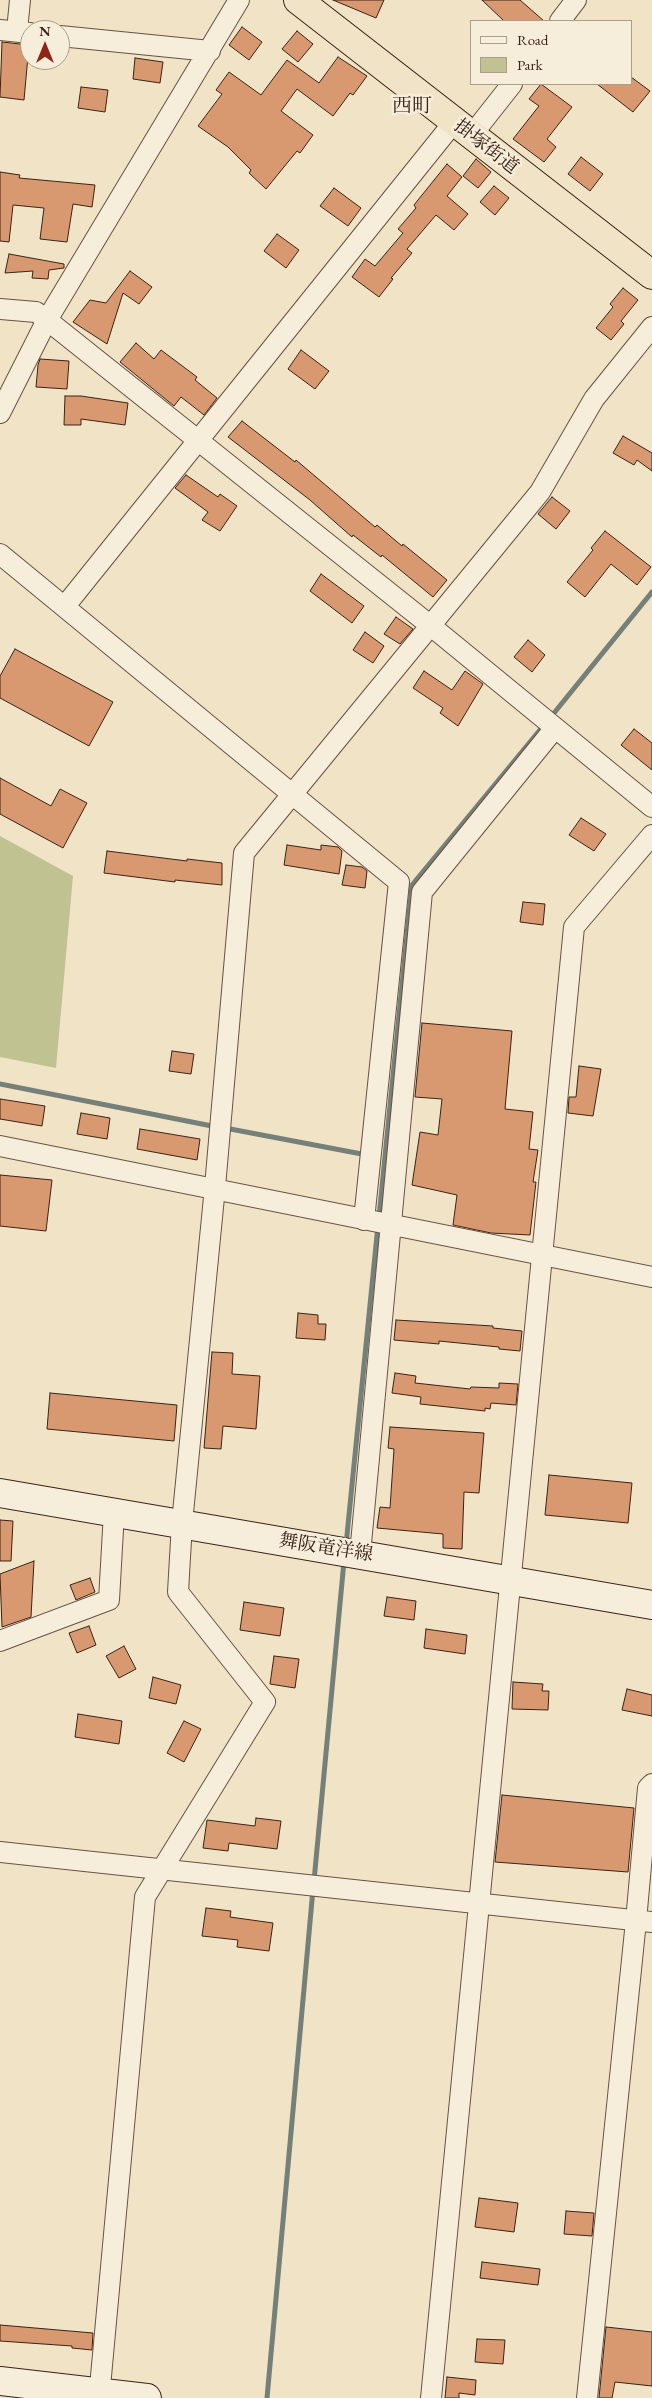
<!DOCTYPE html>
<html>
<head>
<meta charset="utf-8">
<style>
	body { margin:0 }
	#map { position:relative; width:652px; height:2398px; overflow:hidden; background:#f1e4c6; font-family:"EB Garamond",serif }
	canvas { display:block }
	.legend { position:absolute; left:470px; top:20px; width:162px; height:65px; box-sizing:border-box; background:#f6edda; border:1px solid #ab9c8c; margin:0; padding:6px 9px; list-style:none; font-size:15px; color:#3b2217 }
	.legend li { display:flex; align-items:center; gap:10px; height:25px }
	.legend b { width:25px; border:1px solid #ab9c8c }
	.north { position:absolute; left:20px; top:20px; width:50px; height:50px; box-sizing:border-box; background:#f6edda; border:1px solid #ab9c8c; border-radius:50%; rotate:0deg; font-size:14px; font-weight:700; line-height:20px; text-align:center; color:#3b2217 }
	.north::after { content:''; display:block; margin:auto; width:18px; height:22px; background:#8f2418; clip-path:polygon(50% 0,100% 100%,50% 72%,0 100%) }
</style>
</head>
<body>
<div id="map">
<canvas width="652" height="2398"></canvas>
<ul class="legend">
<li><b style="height:6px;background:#f6edda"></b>Road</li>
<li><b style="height:14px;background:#c1c291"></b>Park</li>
</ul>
<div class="north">N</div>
</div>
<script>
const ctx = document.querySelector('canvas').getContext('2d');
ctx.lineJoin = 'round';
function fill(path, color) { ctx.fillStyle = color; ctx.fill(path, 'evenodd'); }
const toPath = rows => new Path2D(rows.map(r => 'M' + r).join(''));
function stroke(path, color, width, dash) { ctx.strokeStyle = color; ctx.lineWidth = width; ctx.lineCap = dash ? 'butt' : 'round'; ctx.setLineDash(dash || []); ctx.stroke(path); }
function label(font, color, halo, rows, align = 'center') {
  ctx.font = font + ' "EB Garamond","Noto Serif JP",serif'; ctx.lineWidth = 5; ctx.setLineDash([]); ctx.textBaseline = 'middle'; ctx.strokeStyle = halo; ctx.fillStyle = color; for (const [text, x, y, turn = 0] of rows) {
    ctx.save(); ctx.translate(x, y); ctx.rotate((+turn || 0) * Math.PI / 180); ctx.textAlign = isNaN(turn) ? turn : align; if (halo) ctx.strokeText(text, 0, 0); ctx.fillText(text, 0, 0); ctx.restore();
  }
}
fill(toPath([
	[0,836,73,876,56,1068,0,1057]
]), '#c1c291');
stroke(toPath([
	[550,718,652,592],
	[0,1084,217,1127],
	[225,1128,367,1155],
	[379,1217,412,885,544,725],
	[346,1545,378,1225],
	[314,1881,344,1561],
	[267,2398,313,1889]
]), '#758079', 5);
const building = toPath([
	[333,0,384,0,376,18,333,0],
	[482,0,520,0,544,21,504,21,482,0],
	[242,27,262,42,249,60,229,45,242,27],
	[297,31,313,44,298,62,282,49,297,31],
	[2,42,29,45,24,100,0,97,2,42],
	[338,57,367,76,353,95,350,93,333,116,297,89,281,111,313,135,300,153,297,151,266,189,249,173,251,170,228,147,198,126,222,94,216,90,229,72,261,95,287,60,319,83,338,57],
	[135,58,163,62,160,83,133,79,135,58],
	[631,77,650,91,633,112,597,84,631,84,631,77],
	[541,84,572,107,547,139,556,147,544,162,513,139,539,106,529,99,541,84],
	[81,87,108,90,105,112,78,108,81,87],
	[581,157,603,174,590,191,568,174,581,157],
	[476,159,491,172,478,188,463,176,476,159],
	[447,164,462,177,447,196,468,214,454,230,436,215,407,249,412,253,391,278,393,279,379,297,352,277,365,259,375,266,403,233,398,229,416,208,414,205,447,164],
	[0,172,20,175,19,178,95,185,92,207,73,204,67,242,40,239,44,208,13,205,9,242,0,241,0,172],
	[494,186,509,198,495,215,480,202,494,186],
	[334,188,361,208,348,226,320,206,334,188],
	[277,234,299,250,286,268,264,251,277,234],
	[9,254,64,264,64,268,49,270,48,279,32,278,33,271,5,273,9,254],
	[130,271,152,287,139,304,123,293,107,344,73,322,90,300,106,303,130,271],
	[623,288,638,300,621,321,624,324,611,340,596,328,613,307,610,304,623,288],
	[136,343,154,359,161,350,197,377,195,380,217,398,204,415,181,397,174,406,120,362,136,343],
	[301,350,329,371,315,389,288,369,301,350],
	[40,359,69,361,67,389,36,387,38,365,40,359],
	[65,396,81,396,128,403,125,425,81,419,81,425,64,425,65,396],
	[242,421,295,462,296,460,375,527,377,525,402,546,403,544,447,580,433,597,382,555,381,557,353,535,352,537,310,500,228,437,242,421],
	[623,436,652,453,652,471,637,460,634,465,613,453,623,436],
	[186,475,218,497,220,494,237,506,220,531,202,520,208,512,175,488,186,475],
	[552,497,570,511,556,529,538,514,552,497],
	[605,531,651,567,637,585,611,564,585,597,567,582,593,550,591,548,605,531],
	[321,574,364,606,352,623,310,591,321,574],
	[396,617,413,629,400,644,384,634,396,617],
	[365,632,384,646,373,663,353,650,365,632],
	[528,640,545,655,532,672,514,657,528,640],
	[15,649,113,702,89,746,0,698,0,676,15,649],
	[424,671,452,690,465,671,483,684,458,726,440,713,443,708,413,688,424,671],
	[634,729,652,743,652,770,621,745,634,729],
	[0,778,51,806,60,789,87,803,63,848,0,814,0,778],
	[581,818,606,834,594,851,569,835,581,818],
	[287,845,321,850,321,845,338,847,342,851,339,874,284,865,287,845],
	[107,851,187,861,187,859,222,863,222,885,175,880,175,882,104,873,107,851],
	[346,865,362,867,367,871,365,888,342,885,346,865],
	[523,902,545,904,543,925,520,922,523,902],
	[422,1023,512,1031,505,1109,533,1112,529,1149,538,1150,533,1182,536,1182,530,1235,491,1233,453,1225,457,1195,412,1185,420,1132,438,1135,442,1099,415,1097,422,1023],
	[172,1051,194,1054,191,1074,169,1071,172,1051],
	[579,1066,601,1069,593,1116,568,1113,569,1097,576,1097,579,1066],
	[0,1099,45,1106,42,1126,0,1119,0,1099],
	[81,1113,110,1118,107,1139,77,1134,81,1113],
	[140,1129,200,1139,197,1160,137,1149,140,1129],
	[0,1175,52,1180,46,1231,0,1226,0,1175],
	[298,1313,318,1315,318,1324,326,1324,325,1340,296,1338,298,1313],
	[396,1320,493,1326,493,1328,522,1331,520,1351,499,1349,499,1347,439,1341,439,1344,394,1340,396,1320],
	[212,1352,233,1353,232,1374,260,1376,256,1429,223,1426,221,1449,204,1448,212,1352],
	[395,1373,416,1376,415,1383,470,1389,471,1387,499,1388,499,1383,518,1384,516,1405,491,1403,490,1409,485,1408,485,1411,420,1404,421,1397,392,1393,395,1373],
	[50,1393,177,1405,174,1441,47,1429,50,1393],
	[390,1427,484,1433,479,1493,464,1492,462,1549,443,1548,443,1534,377,1528,380,1507,390,1508,394,1449,388,1448,390,1427],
	[549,1475,632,1483,628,1523,545,1515,549,1475],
	[0,1520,13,1521,11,1561,0,1561,0,1520],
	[34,1561,31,1617,2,1627,0,1574,34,1561],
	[90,1578,95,1592,76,1600,70,1585,90,1578],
	[387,1597,416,1601,414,1620,384,1616,387,1597],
	[244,1602,284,1608,280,1636,240,1630,244,1602],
	[89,1626,96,1645,77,1653,69,1633,89,1626],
	[426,1629,467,1635,465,1654,424,1648,426,1629],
	[124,1646,136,1669,119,1678,106,1656,124,1646],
	[274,1656,299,1659,295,1688,270,1684,274,1656],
	[153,1677,181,1685,176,1704,149,1698,153,1677],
	[513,1682,543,1684,542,1691,549,1691,548,1710,512,1709,513,1682],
	[627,1689,652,1695,652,1716,622,1710,627,1689],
	[78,1714,122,1721,119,1744,75,1737,78,1714],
	[184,1721,201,1729,184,1762,167,1753,184,1721],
	[502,1795,634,1808,628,1872,495,1862,502,1795],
	[256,1818,281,1821,277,1849,229,1843,228,1851,203,1848,207,1820,255,1826,256,1818],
	[206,1908,231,1911,230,1917,273,1923,269,1951,237,1947,238,1940,202,1936,206,1908],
	[479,2198,518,2203,514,2232,475,2227,479,2198],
	[566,2211,594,2213,592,2236,564,2234,566,2211],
	[482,2262,540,2269,538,2285,480,2278,482,2262],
	[0,2325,93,2333,92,2350,72,2348,72,2346,0,2341,0,2325],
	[606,2327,652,2332,652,2386,615,2382,612,2398,599,2398,606,2327],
	[477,2339,505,2340,503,2364,475,2362,477,2339],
	[447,2377,476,2380,475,2395,459,2393,459,2398,445,2398,447,2377]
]);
fill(building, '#d89870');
stroke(building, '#3b2217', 1);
const street = toPath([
	[560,21,576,0],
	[0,30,30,33],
	[17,31,20,0],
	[60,36,210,51],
	[471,136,512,84],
	[0,309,36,312,47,320,431,626,652,807],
	[0,413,47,320,239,0],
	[0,554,399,882,364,1220],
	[65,606,454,122],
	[0,1146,652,1277],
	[360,1554,422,892,555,728],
	[0,1641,109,1600,114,1512],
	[0,1852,652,1922],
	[99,2398,145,1897,265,1702,178,1592,182,1523,215,1187,244,853,540,492,594,399,652,327],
	[431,2398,574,927,652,835],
	[587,2398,636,1921,648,1788,652,1784]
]);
const secondary = toPath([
	[0,1493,652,1605],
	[0,2381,147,2398]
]);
const highway = toPath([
	[298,0,652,275]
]);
stroke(street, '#685243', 22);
stroke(secondary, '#3b2217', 30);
stroke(highway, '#3b2217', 30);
stroke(street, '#f6edda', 20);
stroke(secondary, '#f6edda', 28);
stroke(highway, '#f1e4c6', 28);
label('19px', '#3b2217', '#f6edda', [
	["掛塚街道",486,147,38],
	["舞阪竜洋線",326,1548,9]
]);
label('20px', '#3b2217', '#f6edda', [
	["西町",412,107]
]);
</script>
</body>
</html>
